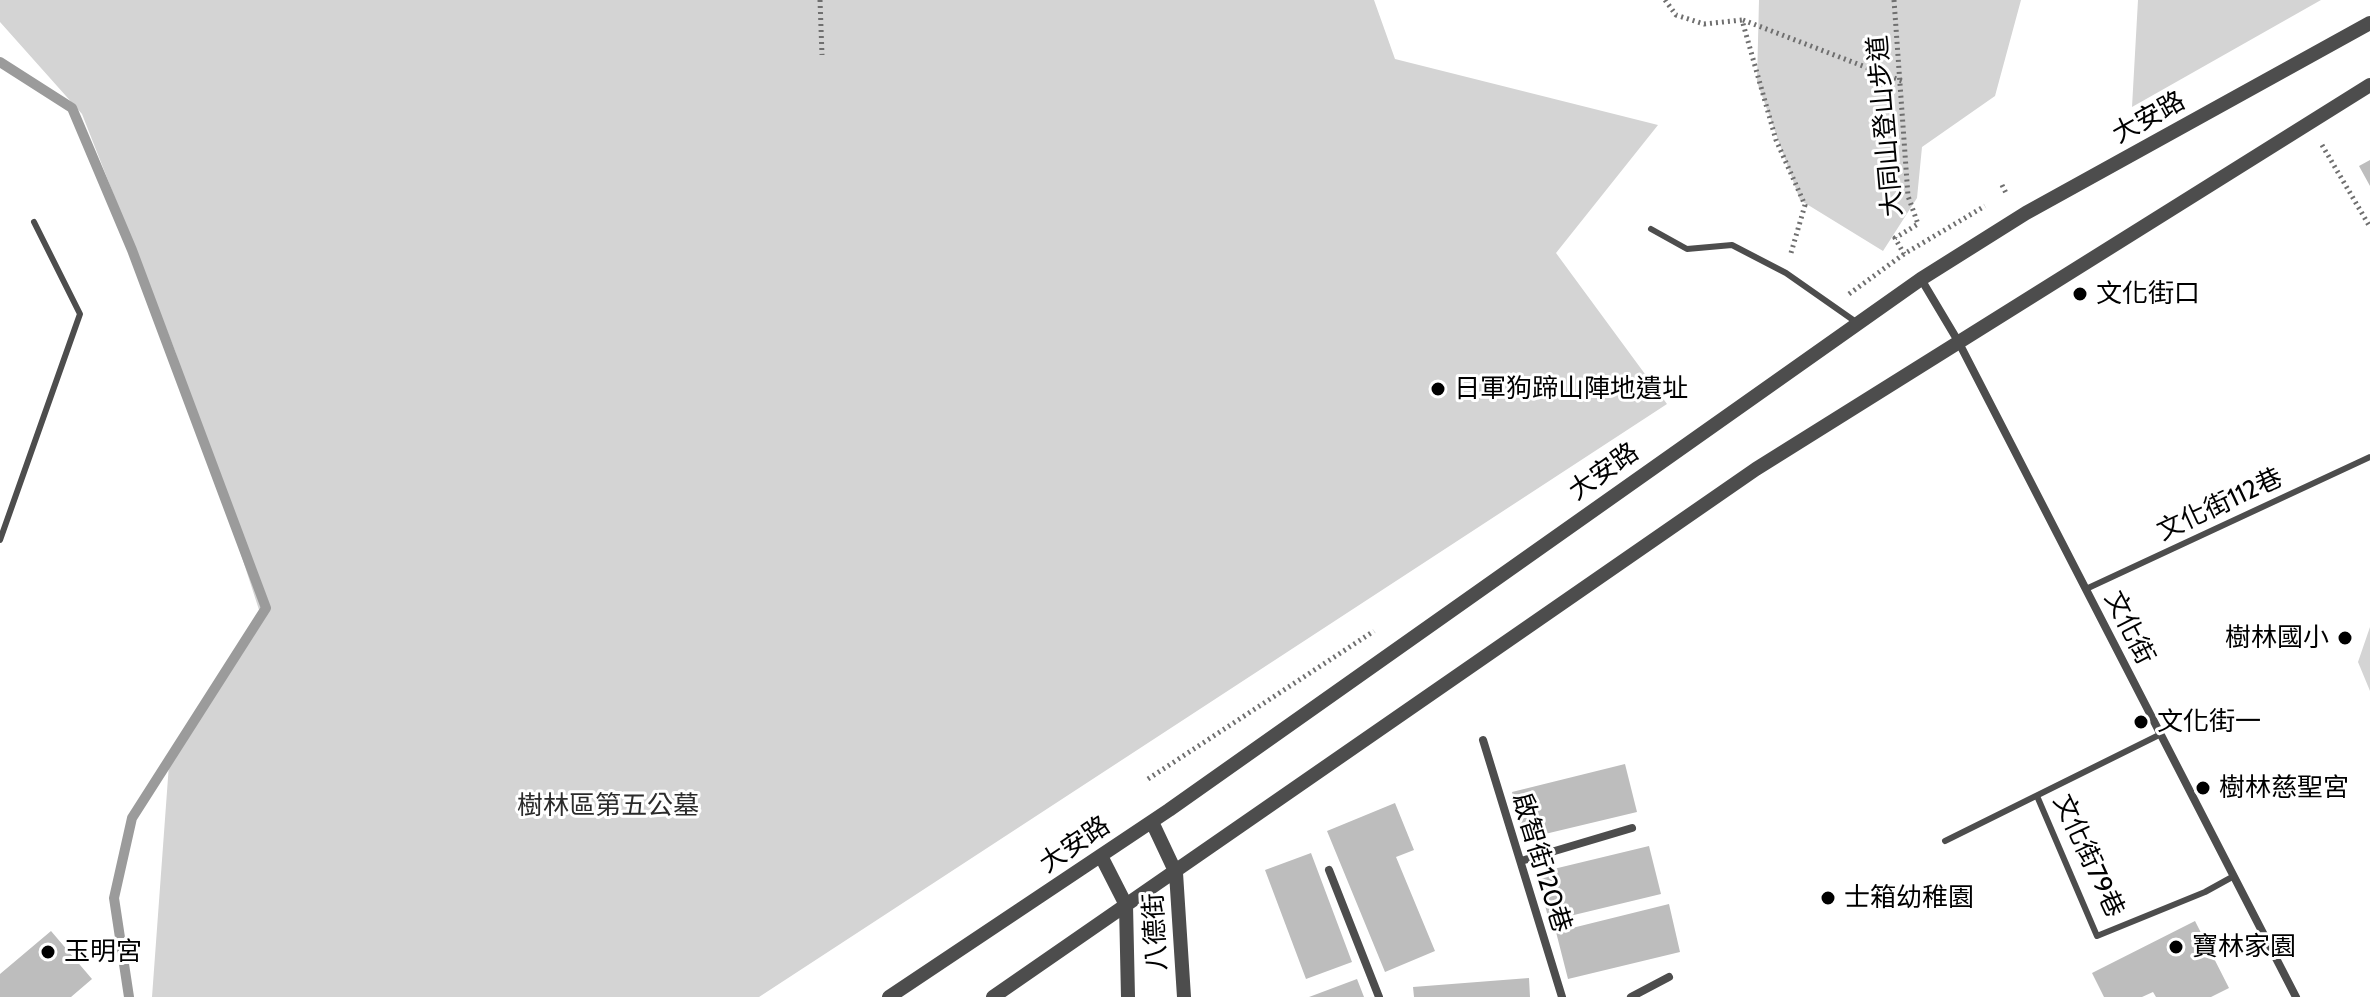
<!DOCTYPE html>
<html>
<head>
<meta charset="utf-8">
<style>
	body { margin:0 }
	canvas { display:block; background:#fff }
</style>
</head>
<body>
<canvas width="2370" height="997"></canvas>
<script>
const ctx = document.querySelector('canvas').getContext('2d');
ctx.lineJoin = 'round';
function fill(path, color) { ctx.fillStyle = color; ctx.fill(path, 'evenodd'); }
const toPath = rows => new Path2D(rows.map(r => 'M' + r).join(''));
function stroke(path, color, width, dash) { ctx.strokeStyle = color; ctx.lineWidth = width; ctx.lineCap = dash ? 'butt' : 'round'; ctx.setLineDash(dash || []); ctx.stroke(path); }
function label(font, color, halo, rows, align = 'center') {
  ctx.font = font + ' Cabin,"Noto Sans TC",sans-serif'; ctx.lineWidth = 6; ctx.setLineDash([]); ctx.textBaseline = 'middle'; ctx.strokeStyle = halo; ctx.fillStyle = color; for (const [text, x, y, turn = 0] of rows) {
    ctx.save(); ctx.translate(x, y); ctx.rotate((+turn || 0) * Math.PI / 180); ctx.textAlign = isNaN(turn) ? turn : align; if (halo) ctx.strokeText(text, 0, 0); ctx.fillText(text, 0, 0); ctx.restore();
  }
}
fill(toPath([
	[0,0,1374,0,1395,59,1658,125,1556,253,1667,404,759,997,152,997,169,764,262,619,175,351,82,114,0,22],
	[1759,0,2021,0,1995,96,1922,147,1917,198,1883,251,1800,200,1757,82],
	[2138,0,2321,0,2132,107],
	[2370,627,2370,691,2358,662]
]), '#d4d4d4');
stroke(toPath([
	[0,62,72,108,132,250,266,608,132,818,114,898,129,997]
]), '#9b9b9b', 10);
fill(toPath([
	[2370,160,2370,186,2359,166],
	[1625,764,1637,812,1524,839,1512,792],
	[1395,803,1414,850,1396,857,1435,951,1385,972,1327,831],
	[1649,846,1661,894,1549,921,1537,873],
	[1311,853,1352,962,1306,979,1265,870],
	[1669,904,1680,952,1568,979,1556,932],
	[2195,921,2229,988,2211,997,2156,997,2153,992,2142,997,2104,997,2092,973],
	[51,931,92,979,71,997,0,997,0,974],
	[1529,978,1530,997,1414,997,1413,987],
	[1357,979,1364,997,1309,997]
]), '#bdbdbd');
stroke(toPath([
	[820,0,822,55],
	[1665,0,1676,15,1704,24,1742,20,1776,140,1805,205,1791,253],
	[1894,0,1908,196,1918,224,1895,238,1904,254],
	[1743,20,1902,81],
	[2322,145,2370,227],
	[2002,185,2006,193],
	[1849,294,1904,254,1985,206],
	[1148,779,1374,631]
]), '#6f6f6f', 5, [2, 4]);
stroke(toPath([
	[1651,229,1687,249,1732,245,1786,273,1856,322],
	[0,540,80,314,34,222],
	[2086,589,2370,457],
	[2037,796,2097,936,2205,892,2234,876],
	[1945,841,2161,734]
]), '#4d4d4d', 6);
stroke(toPath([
	[1921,279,1958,341,2296,997],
	[1483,740,1562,997],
	[1521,861,1632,828],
	[1329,870,1379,997],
	[1631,997,1669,977]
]), '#4d4d4d', 8);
stroke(toPath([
	[1152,822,1176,873,1184,997],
	[1101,856,1126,905,1128,997],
	[889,997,1169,810,1921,279,2026,213,2370,23],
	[993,997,1756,469,2370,85]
]), '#4d4d4d', 14);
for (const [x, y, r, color] of [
	[2080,294,8,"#000"],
	[1438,389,8,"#000"],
	[2345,638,8,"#000"],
	[2141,722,8,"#000"],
	[2203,788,8,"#000"],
	[1828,898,8,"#000"],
	[2176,947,8,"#000"],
	[48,952,8,"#000"]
]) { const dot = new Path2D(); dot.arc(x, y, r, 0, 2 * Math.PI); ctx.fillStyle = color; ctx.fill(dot); stroke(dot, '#fff', 3); }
label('26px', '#000', '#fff', [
	["大安路",2149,118,-29],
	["大同山登山步道",1886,126,-95],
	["大安路",1604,472,-35],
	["文化街112巷",2220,505,-25],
	["文化街",2129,628,63],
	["大安路",1075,845,-34],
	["文化街79巷",2088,856,65],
	["啟智街120巷",1541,863,73],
	["八德街",1156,932,-93]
]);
label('26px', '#000', '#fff', [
	["文化街口",2096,294],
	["日軍狗蹄山陣地遺址",1454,389],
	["樹林國小",2329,638,"right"],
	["文化街一",2157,722],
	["樹林慈聖宮",2219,788],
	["士箱幼稚園",1844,898],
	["寶林家園",2192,947],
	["玉明宮",64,952]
], 'left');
label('26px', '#2b2b2b', '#fff', [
	["樹林區第五公墓",608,806]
]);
</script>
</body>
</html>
